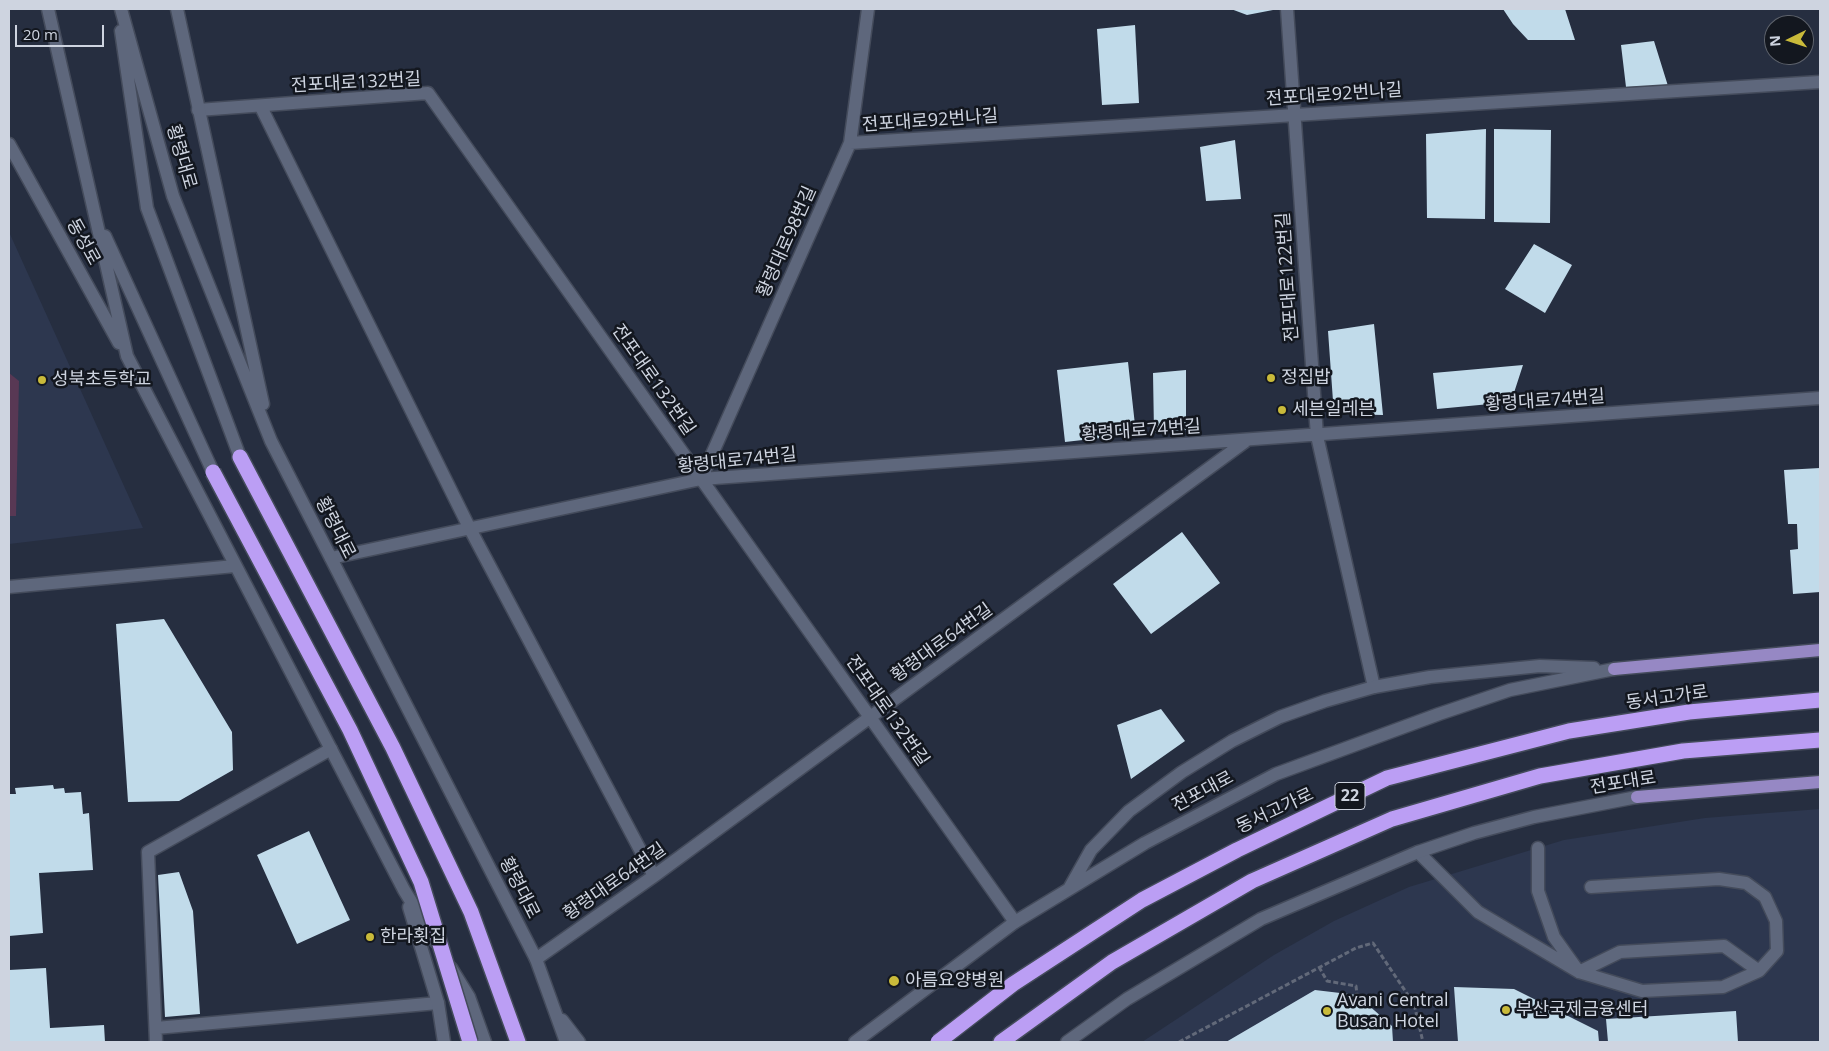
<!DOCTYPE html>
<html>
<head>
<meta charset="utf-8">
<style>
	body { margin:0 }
	#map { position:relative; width:1829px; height:1051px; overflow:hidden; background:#262e40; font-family:"Open Sans",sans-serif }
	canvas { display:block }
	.frame { position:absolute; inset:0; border:10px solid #ced4e0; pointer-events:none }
	.north { position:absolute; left:1764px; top:15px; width:50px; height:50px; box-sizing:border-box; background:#13171f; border:1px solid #5e636c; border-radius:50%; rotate:266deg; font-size:14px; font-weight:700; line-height:20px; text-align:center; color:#ced4e0 }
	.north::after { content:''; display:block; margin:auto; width:18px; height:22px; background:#c9ba3a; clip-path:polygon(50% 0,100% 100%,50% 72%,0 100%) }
	.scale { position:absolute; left:15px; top:25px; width:89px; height:22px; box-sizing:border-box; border:2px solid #ced4e0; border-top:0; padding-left:6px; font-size:15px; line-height:18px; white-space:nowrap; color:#ced4e0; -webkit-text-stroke:4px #13171f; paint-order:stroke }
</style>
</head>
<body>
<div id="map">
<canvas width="1829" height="1051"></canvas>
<div class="frame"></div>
<div class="north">N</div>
<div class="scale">20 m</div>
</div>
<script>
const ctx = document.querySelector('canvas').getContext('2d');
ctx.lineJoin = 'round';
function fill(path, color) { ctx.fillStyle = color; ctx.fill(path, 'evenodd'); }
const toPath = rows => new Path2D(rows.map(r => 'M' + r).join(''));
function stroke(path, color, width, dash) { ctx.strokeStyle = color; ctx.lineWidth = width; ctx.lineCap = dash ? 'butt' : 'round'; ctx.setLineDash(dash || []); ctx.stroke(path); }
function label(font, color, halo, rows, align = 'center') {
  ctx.font = font + ' "Open Sans","Noto Sans KR",sans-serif'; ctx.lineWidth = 5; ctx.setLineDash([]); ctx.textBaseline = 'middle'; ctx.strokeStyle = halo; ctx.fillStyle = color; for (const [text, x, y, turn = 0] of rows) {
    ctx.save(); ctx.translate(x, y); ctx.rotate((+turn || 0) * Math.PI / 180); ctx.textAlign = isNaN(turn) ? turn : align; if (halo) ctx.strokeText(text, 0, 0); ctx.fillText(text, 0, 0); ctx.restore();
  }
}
fill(toPath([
	[9,232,143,528,9,544],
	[1820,809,1820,1042,1142,1042,1274,955,1334,921,1409,887,1564,840,1705,818]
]), '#2d374f');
fill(toPath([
	[9,373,19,381,16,516,9,516]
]), '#583854');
fill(toPath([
	[1231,9,1273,9,1273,10,1247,15],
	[1503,9,1565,9,1575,40,1528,40,1513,24],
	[1135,25,1139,103,1102,105,1097,29],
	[1654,41,1668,86,1626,87,1621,45],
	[1486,129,1485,219,1427,218,1426,134],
	[1494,129,1551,130,1550,223,1494,222],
	[1235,140,1241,199,1206,201,1200,147],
	[1534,244,1572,265,1545,313,1505,289],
	[1374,324,1383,415,1342,414,1333,401,1328,331],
	[1128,362,1136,434,1065,442,1057,370],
	[1523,365,1511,402,1437,409,1433,373],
	[1186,370,1186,430,1154,432,1153,373],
	[1820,468,1820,592,1793,594,1790,550,1798,549,1797,524,1788,524,1784,470],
	[1182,532,1220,583,1151,634,1113,584],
	[164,619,232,732,233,770,179,801,128,802,116,624],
	[1161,709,1185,741,1131,779,1117,725],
	[53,785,54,789,64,788,65,793,81,792,83,814,89,813,93,870,39,873,43,933,9,936,9,794,16,794,15,788],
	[309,831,350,920,297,944,257,855],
	[179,872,193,911,200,1014,165,1017,158,875],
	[46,968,50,1028,104,1025,105,1042,9,1042,9,970],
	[1454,987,1514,989,1598,1031,1599,1042,1458,1042],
	[1315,990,1357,995,1392,1026,1393,1042,1226,1042],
	[1736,1011,1738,1042,1608,1042,1606,1019]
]), '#c1dbea');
const lane = toPath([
	[1538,848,1538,891,1554,937,1579,972,1620,952,1724,946,1759,971],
	[1418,852,1478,912,1579,972,1642,991,1723,987,1759,971,1777,951,1776,921,1765,897,1746,883,1719,879,1591,887]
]);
const street = toPath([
	[1287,9,1317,436,1374,687],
	[261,107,469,527,654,876],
	[198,110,428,93,1015,922],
	[850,143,1820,82],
	[701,479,850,143,868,9],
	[331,558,701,479,1820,398],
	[9,587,235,566],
	[536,959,654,876,1246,441],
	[156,1028,438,1003],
	[156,1042,148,852,331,749]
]);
const secondary = toPath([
	[48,9,127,356,404,890,436,942],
	[121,9,173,196,271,441,536,959,566,1042],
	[177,9,263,404],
	[121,31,147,208,240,457],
	[9,144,119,343],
	[105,236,213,472],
	[1069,889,1091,850,1129,811,1182,772,1232,741,1280,717,1325,701,1374,687,1430,677,1540,666,1594,668],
	[409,907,438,1003,444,1042],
	[451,968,469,997,485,1042],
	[562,1020,579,1042],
	[855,1042,1015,922,1145,843,1276,774,1439,714,1510,690,1614,669],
	[1067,1042,1127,999,1261,919,1418,852,1474,833,1534,817,1637,797]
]);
const primary = toPath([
	[1614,669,1820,650],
	[1637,797,1820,782]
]);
const highway = toPath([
	[240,457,393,748,471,912,518,1042],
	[1001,1042,1112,962,1252,881,1392,819,1540,776,1683,751,1820,740]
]);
stroke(lane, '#444b5b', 15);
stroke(street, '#444b5b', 15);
stroke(secondary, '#444b5b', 15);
stroke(primary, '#444b5b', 15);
stroke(highway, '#444b5b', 18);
stroke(toPath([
	[1319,967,1327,981,1356,986,1357,995],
	[1179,1042,1356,948,1373,943,1414,1004,1423,1042]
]), '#626979', 3, [5, 2.5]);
stroke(lane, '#5e677c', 12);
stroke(street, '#5e677c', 12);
stroke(secondary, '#5e677c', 12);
stroke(primary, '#9688c4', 12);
stroke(highway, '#bb9ef4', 15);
const highwayBridge = toPath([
	[213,472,350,730,421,882,470,1042],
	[938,1042,1013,984,1142,900,1237,850,1387,778,1569,731,1689,712,1820,700]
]);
stroke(highwayBridge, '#444b5b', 18, []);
stroke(highwayBridge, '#bb9ef4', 15);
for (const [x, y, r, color] of [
	[1271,378,5,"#c9ba3a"],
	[42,380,5,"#c9ba3a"],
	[1282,410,5,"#c9ba3a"],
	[370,937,5,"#c9ba3a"],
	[894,981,6,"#c9ba3a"],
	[1506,1010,5,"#c9ba3a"],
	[1327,1011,5,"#c9ba3a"]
]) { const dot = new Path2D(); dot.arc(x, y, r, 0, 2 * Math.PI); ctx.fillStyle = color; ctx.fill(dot); stroke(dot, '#13171f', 2); }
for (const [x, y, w] of [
	[1350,796,30]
]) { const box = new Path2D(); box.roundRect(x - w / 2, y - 13.5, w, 27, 4); ctx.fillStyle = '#13171f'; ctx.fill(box); stroke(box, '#ced4e0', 1); }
label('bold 16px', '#ced4e0', null, [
	["22",1350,796]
]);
label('18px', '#ced4e0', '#13171f', [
	["전포대로132번길",356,83,-3],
	["전포대로92번나길",1334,95,-4],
	["전포대로92번나길",930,121,-4],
	["황령대로",181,157,74],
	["동성로",83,242,61],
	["황령대로98번길",787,242,-66],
	["전포대로122번길",1288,277,-94],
	["전포대로132번길",653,380,55],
	["황령대로74번길",1545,401,-4],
	["황령대로74번길",1141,431,-4],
	["황령대로74번길",737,461,-6],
	["황령대로",335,528,63],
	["황령대로64번길",942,643,-36],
	["동서고가로",1667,698,-8],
	["전포대로132번길",887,711,55],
	["전포대로",1623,783,-9],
	["전포대로",1203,792,-28],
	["동서고가로",1275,811,-25],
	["황령대로64번길",615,882,-35],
	["황령대로",519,888,63]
]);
label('18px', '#ced4e0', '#13171f', [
	["정집밥",1281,378],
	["성북초등학교",52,380],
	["세븐일레븐",1292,410],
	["한라횟집",380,937],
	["아름요양병원",905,981],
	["Avani Central",1337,1001],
	["Busan Hotel",1337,1022],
	["부산국제금융센터",1516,1010]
], 'left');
</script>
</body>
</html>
